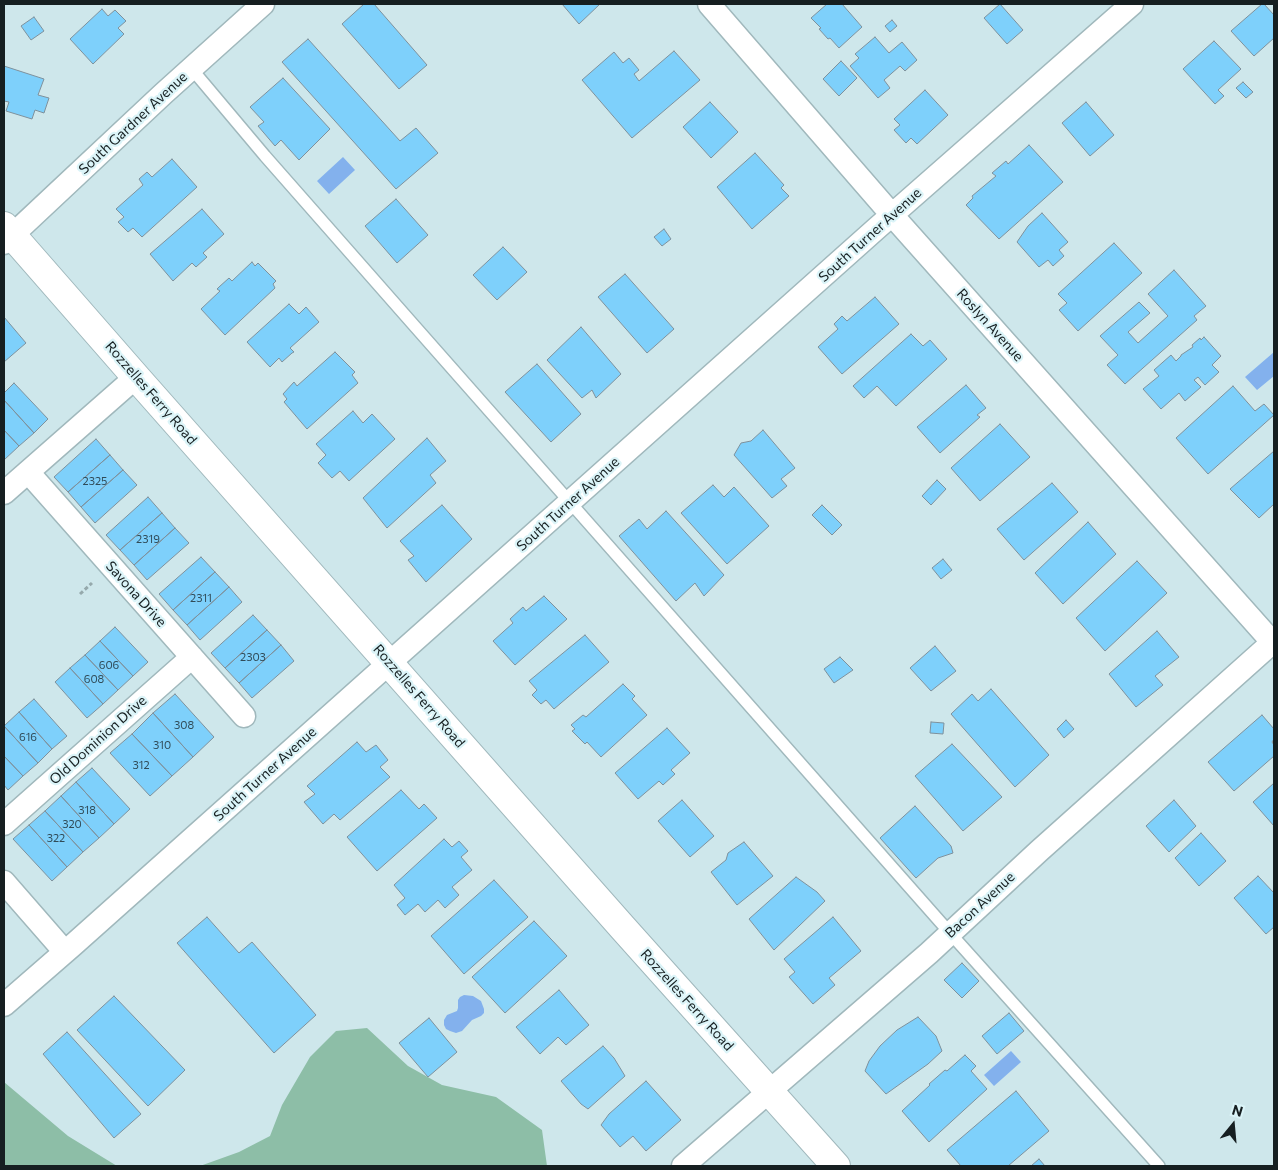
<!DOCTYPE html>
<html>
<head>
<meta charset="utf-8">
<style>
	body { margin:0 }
	#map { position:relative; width:1278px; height:1170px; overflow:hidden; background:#cee7eb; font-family:Commissioner,sans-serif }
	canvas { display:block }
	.frame { position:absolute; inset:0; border:5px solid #161f21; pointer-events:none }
	.north { position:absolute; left:1208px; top:1100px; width:50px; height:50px; -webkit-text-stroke:4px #dbf4f8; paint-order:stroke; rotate:17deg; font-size:14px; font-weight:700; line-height:20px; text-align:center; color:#161f21 }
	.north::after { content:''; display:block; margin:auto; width:18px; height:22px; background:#161f21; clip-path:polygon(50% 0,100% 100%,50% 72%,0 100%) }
</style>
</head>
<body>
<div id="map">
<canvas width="1278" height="1170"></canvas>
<div class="frame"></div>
<div class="north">N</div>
</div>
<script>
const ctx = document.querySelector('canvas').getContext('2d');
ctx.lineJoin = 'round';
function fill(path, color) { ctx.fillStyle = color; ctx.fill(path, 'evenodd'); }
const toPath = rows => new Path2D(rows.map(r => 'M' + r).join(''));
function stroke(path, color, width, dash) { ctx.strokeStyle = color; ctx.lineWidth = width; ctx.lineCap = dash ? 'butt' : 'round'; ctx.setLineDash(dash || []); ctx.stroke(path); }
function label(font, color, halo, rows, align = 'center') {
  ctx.font = font + ' Commissioner,sans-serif'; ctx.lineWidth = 4.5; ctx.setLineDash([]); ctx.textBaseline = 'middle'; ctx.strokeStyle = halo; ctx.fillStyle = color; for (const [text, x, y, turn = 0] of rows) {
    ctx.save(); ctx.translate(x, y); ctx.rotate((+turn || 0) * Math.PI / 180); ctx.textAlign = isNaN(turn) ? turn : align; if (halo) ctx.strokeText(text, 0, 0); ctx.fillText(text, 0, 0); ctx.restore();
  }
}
fill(toPath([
	[367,1028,408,1066,442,1085,496,1097,542,1130,547,1166,200,1166,239,1152,270,1136,282,1105,310,1057,336,1031],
	[4,1082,68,1136,117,1166,4,1166]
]), '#8dbea7');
fill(toPath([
	[343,157,355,170,329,194,317,181],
	[1274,352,1274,376,1257,390,1245,377],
	[464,995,473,996,481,1001,484,1009,484,1013,481,1016,472,1020,462,1031,456,1033,450,1031,446,1029,444,1025,444,1020,447,1015,457,1011,458,1008,458,1000,460,997],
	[1011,1051,1021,1062,994,1086,984,1075]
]), '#83b1ed');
const building = toPath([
	[364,4,374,4,427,65,399,89,342,24,364,4],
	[562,4,600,4,579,24,562,4],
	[827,4,842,4,862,27,839,48,830,38,828,39,819,29,821,28,811,18,827,4],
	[1000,4,1023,30,1007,44,984,18,1000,4],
	[1262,4,1264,4,1274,15,1274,38,1254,56,1231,31,1262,4],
	[102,9,108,16,115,10,126,21,118,28,124,34,93,64,70,39,102,9],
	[34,17,44,31,31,40,21,26,34,17],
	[892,20,897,26,890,32,885,26,892,20],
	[875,37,889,53,902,42,917,60,905,71,900,66,884,80,890,88,878,98,850,66,859,58,855,54,875,37],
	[308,39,400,141,416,128,438,153,396,189,282,62,308,39],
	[1214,41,1241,69,1218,90,1224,96,1215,104,1183,69,1214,41],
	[674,51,700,80,632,138,582,80,614,52,623,63,629,58,639,70,634,74,639,81,674,51],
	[841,61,857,78,839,96,823,79,841,61],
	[4,66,44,79,38,95,49,98,44,113,35,110,32,119,6,111,9,102,4,101,4,66],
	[283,78,330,129,299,160,281,140,275,146,258,126,264,122,250,107,283,78],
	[1243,82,1253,92,1246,98,1236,88,1243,82],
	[925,90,948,115,917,144,911,138,906,143,894,130,900,125,894,119,925,90],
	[710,102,738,132,711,158,683,127,710,102],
	[1086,102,1114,135,1090,156,1062,123,1086,102],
	[1029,145,1063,182,999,239,966,205,973,198,972,196,996,176,992,173,1006,161,1008,164,1029,145],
	[755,153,784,185,781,188,789,196,752,229,717,187,755,153],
	[172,159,197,187,142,237,133,228,128,232,118,222,124,217,116,209,143,185,139,179,147,172,152,177,172,159],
	[396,199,428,235,397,263,365,226,396,199],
	[202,209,224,234,203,253,207,257,196,267,192,263,173,281,150,254,202,209],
	[1042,213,1068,242,1059,250,1064,256,1053,266,1048,260,1039,267,1017,242,1028,226,1042,213],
	[664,229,671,239,662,246,654,237,664,229],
	[1114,243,1142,273,1078,331,1059,310,1067,303,1058,294,1114,243],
	[503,247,527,272,497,300,473,275,503,247],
	[252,262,255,266,258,263,276,281,273,284,275,288,225,335,201,309,220,291,217,289,219,287,229,278,232,281,252,262],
	[1174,270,1206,306,1194,316,1197,320,1125,384,1107,365,1118,355,1100,336,1139,302,1150,313,1128,332,1138,343,1168,316,1148,294,1174,270],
	[625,274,674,329,647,353,598,297,625,274],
	[875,297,899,324,842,374,818,347,838,329,834,324,842,316,847,321,875,297],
	[289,304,299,314,306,307,319,322,290,348,294,352,292,353,282,362,279,358,270,367,247,342,289,304],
	[4,317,26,343,4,362,4,317],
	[581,327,621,374,596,398,592,390,582,398,547,360,581,327],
	[911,334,923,346,930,340,947,359,896,406,877,386,864,398,853,386,911,334],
	[1204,337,1221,356,1212,365,1219,372,1205,385,1198,377,1194,380,1201,387,1185,401,1179,393,1161,409,1143,389,1159,376,1154,370,1171,355,1176,361,1181,356,1181,355,1193,347,1192,345,1200,338,1201,340,1204,337],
	[335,352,355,372,352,375,358,383,307,429,284,402,287,399,283,394,294,382,297,386,335,352],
	[537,364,581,414,551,442,505,392,537,364],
	[14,383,48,419,34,433,4,400,4,393,14,383],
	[966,385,986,408,977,415,980,417,940,453,917,427,966,385],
	[1233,386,1255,411,1264,404,1274,415,1208,474,1176,438,1233,386],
	[4,400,34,433,19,446,4,430,4,400],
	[353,411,363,423,372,414,395,439,349,481,340,471,332,478,318,463,326,455,316,444,353,411],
	[1000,424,1030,457,980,501,951,468,1000,424],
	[4,430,19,446,4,460,4,430],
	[763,430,795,468,781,479,787,486,772,498,734,455,741,443,751,441,763,430],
	[427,438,446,461,430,475,436,483,387,528,363,498,427,438],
	[96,439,110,455,68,492,54,477,96,439],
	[1274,451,1274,504,1259,518,1230,489,1274,451],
	[110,455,123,470,81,507,68,492,110,455],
	[123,470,137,485,95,523,81,507,123,470],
	[937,480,946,489,931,505,922,496,937,480],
	[1052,483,1078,512,1024,560,997,529,1052,483],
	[713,485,724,497,734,487,769,526,727,564,681,513,713,485],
	[148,497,162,513,120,550,106,535,148,497],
	[442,505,472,539,426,582,408,560,414,556,400,541,442,505],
	[822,505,842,525,832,535,812,515,822,505],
	[666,511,724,575,704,596,695,583,676,601,619,536,639,519,647,529,666,511],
	[162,513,175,528,134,565,120,550,162,513],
	[1088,522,1116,554,1063,604,1035,573,1088,522],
	[175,528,189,543,147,580,134,565,175,528],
	[201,557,215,572,173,610,159,594,201,557],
	[943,559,952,570,941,579,932,568,943,559],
	[1137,561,1167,593,1105,651,1076,618,1137,561],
	[215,572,229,587,187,625,173,610,215,572],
	[229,587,242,602,200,640,187,625,229,587],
	[544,596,567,619,515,665,493,641,513,623,510,619,523,607,526,611,544,596],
	[253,615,267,630,225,668,211,653,253,615],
	[115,627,148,662,133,676,100,641,115,627],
	[267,630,281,645,239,683,225,668,267,630],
	[1157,631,1179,657,1155,676,1163,685,1136,707,1109,674,1157,631],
	[585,635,609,662,554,709,546,700,541,704,532,695,537,690,529,681,585,635],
	[100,641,133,676,118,690,85,655,100,641],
	[281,645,294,661,252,698,239,683,281,645],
	[935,646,956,671,931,691,910,668,935,646],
	[85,655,118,690,103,704,70,668,85,655],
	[840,657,853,670,834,683,824,669,840,657],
	[70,668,103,704,87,718,55,682,70,668],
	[623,684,635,696,632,699,647,715,601,757,587,742,585,744,572,731,575,729,571,725,583,715,586,717,623,684],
	[991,689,1049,755,1015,787,951,714,972,694,978,701,991,689],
	[175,694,214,737,193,757,153,713,175,694],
	[34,699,67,736,52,749,19,712,34,699],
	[19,712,52,749,38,763,4,726,19,712],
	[153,713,193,757,172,776,132,734,153,713],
	[1262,715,1274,729,1274,739,1272,742,1274,745,1274,756,1234,791,1208,762,1262,715],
	[1066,720,1074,729,1064,738,1057,729,1066,720],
	[931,722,944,723,943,734,930,733,931,722],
	[4,726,38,763,23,776,4,756,4,726],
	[667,728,690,753,671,770,675,774,663,785,659,781,638,799,615,773,667,728],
	[132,734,172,776,150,796,110,753,132,734],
	[357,742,366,752,376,745,388,760,380,767,390,777,340,820,334,814,323,824,304,802,315,794,307,786,357,742],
	[952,744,1002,797,963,831,915,776,952,744],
	[4,756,23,776,8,790,4,785,4,756],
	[92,768,130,809,114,824,76,782,92,768],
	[76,782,114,824,99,838,61,796,76,782],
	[1274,783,1274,826,1253,802,1274,783],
	[401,790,419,809,424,804,437,818,377,871,347,837,401,790],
	[61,796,99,838,83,852,45,811,61,796],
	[682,800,714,836,690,857,658,821,682,800],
	[1174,800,1196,826,1169,852,1146,826,1174,800],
	[915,806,951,846,953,853,938,858,916,878,880,838,915,806],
	[45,811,83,852,67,867,29,825,45,811],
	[29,825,67,867,52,881,13,839,29,825],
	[1201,833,1226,861,1199,886,1175,858,1201,833],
	[444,839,452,847,459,841,468,851,461,857,472,870,452,887,459,895,445,908,438,900,425,912,418,904,405,915,397,905,405,898,394,885,444,839],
	[744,842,773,876,737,905,711,872,726,860,728,853,744,842],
	[1258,876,1274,893,1274,927,1266,934,1234,898,1258,876],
	[796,877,817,892,825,901,774,950,749,919,796,877],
	[494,880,528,917,464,974,431,936,494,880],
	[207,917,239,953,252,942,316,1015,274,1053,177,943,207,917],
	[833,917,861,951,829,978,835,985,813,1004,789,977,795,972,784,959,833,917],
	[534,921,567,956,505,1013,472,977,534,921],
	[962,963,979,981,962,998,944,980,962,963],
	[559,990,589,1025,566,1045,558,1037,540,1054,516,1027,559,990],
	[114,996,185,1070,148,1106,77,1030,114,996],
	[1009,1013,1024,1031,997,1054,982,1036,1009,1013],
	[918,1017,936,1036,942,1051,928,1064,886,1094,865,1071,869,1061,880,1046,897,1030,918,1017],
	[429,1018,457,1052,428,1077,399,1043,429,1018],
	[67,1032,141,1114,114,1138,43,1054,67,1032],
	[603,1046,614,1058,625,1076,588,1109,581,1104,561,1081,603,1046],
	[965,1055,976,1066,971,1071,987,1089,929,1142,902,1111,930,1085,929,1084,945,1070,947,1071,965,1055],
	[646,1081,681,1120,646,1151,633,1136,620,1147,601,1125,609,1114,646,1081],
	[1016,1091,1049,1131,1008,1166,961,1166,947,1150,1016,1091],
	[1039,1159,1045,1166,1031,1166,1039,1159]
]);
fill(building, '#7ed0fb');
stroke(building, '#7e919c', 1);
const lane = toPath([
	[191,68,265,156,411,322,950,933,1159,1166]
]);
const street = toPath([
	[709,4,892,215,1274,644],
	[4,243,163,94,263,4],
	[28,472,244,716],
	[4,493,136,377],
	[4,824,192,657],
	[4,882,65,952],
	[4,1005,73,945,877,228,1132,4],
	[683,1166,929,953,1039,851,1274,641]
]);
const secondary = toPath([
	[4,226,136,377,623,928,836,1166]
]);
stroke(lane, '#a0b8bc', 14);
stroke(street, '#a0b8bc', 25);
stroke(secondary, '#a0b8bc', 30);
stroke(toPath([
	[80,594,92,583]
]), '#95a9ac', 3, [4, 2.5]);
stroke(lane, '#fff', 11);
stroke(street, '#fff', 22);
stroke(secondary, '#fff', 28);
label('11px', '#304b58', null, [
	["2325",95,481],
	["2319",148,539],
	["2311",201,598],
	["2303",253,657],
	["606",109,665],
	["608",94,679],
	["308",184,725],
	["616",28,737],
	["310",162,745],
	["312",141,765],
	["318",87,810],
	["320",72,824],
	["322",56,838]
]);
label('14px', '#161f21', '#dbf4f8', [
	["South Gardner Avenue",133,123,-43],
	["South Turner Avenue",870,235,-42],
	["Roslyn Avenue",990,325,48],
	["Rozzelles Ferry Road",151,393,49],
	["South Turner Avenue",568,504,-42],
	["Savona Drive",136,594,48],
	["Rozzelles Ferry Road",419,696,49],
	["Old Dominion Drive",98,740,-42],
	["South Turner Avenue",265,774,-42],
	["Bacon Avenue",980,905,-43],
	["Rozzelles Ferry Road",687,1000,48]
]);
</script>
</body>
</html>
